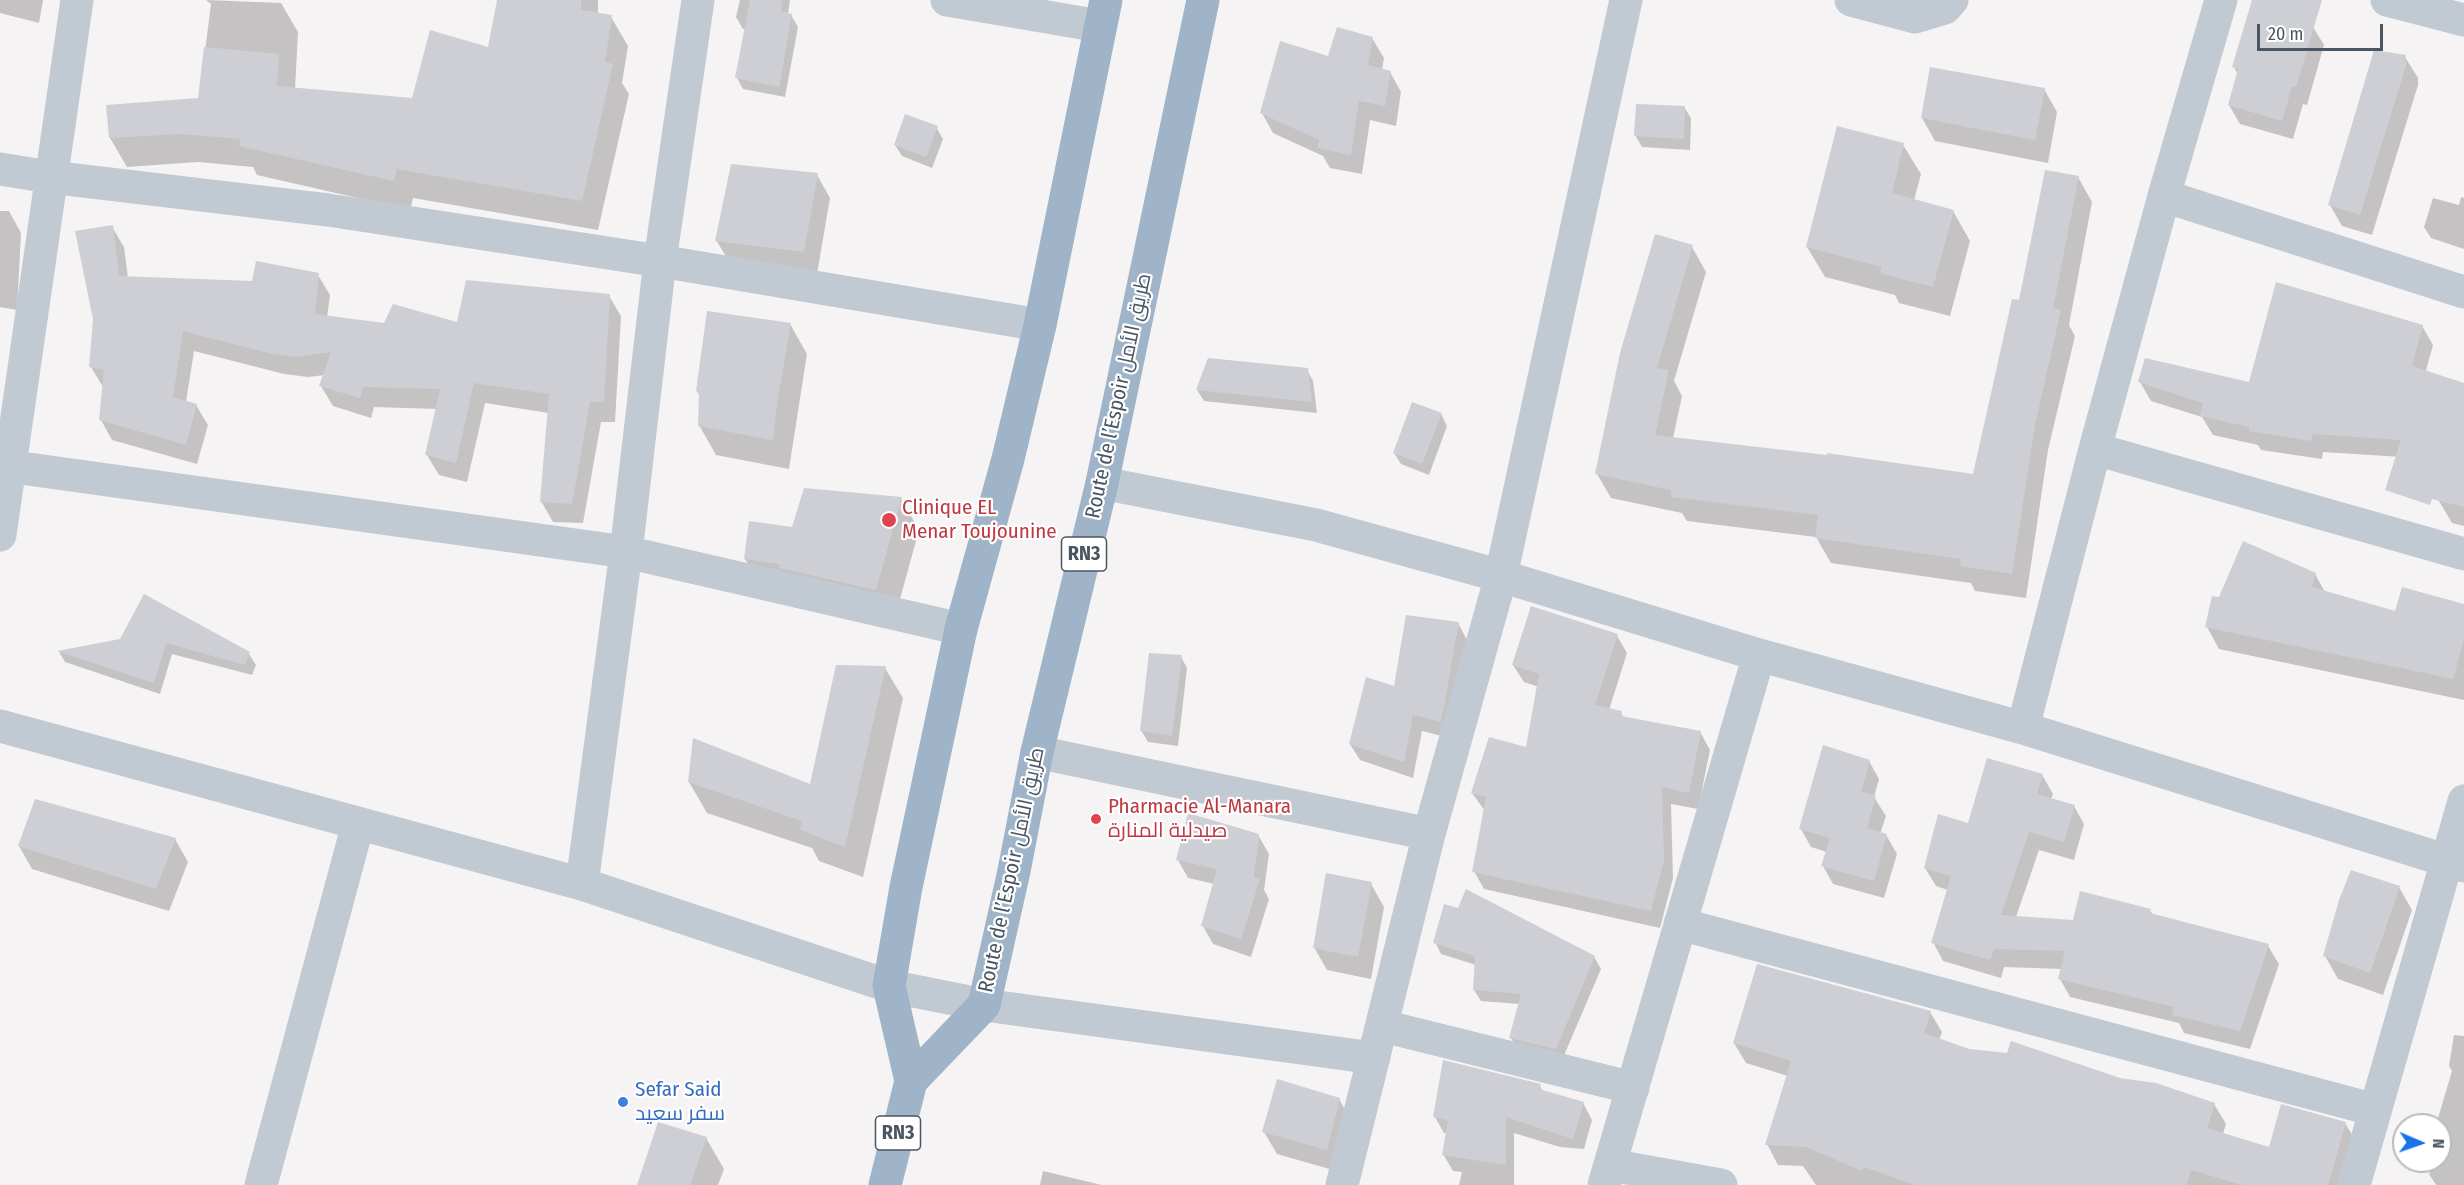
<!DOCTYPE html>
<html>
<head>
<meta charset="utf-8">
<style>
	body { margin:0 }
	#map { position:relative; width:2464px; height:1185px; overflow:hidden; background:#f5f3f3; font-family:"Fira Sans Condensed",sans-serif }
	canvas { display:block }
	.north { position:absolute; left:2392px; top:1113px; width:60px; height:60px; box-sizing:border-box; background:#fff; border:2px solid #b7bbc0; border-radius:50%; rotate:92deg; font-size:16px; font-weight:700; line-height:24px; text-align:center; color:#4a5661 }
	.north::after { content:''; display:block; margin:auto; width:21px; height:27px; background:#1a73e8; clip-path:polygon(50% 0,100% 100%,50% 72%,0 100%) }
	.scale { position:absolute; left:2257px; top:24px; width:126px; height:27px; box-sizing:border-box; border:3px solid #4a5661; border-top:0; padding-left:8px; font-size:18px; line-height:21px; white-space:nowrap; color:#4a5661; -webkit-text-stroke:4px #fff; paint-order:stroke }
</style>
</head>
<body>
<div id="map">
<canvas width="2464" height="1185"></canvas>
<div class="north">N</div>
<div class="scale">20 m</div>
</div>
<script>
const ctx = document.querySelector('canvas').getContext('2d');
ctx.lineJoin = 'round';
function fill(path, color) { ctx.fillStyle = color; ctx.fill(path, 'evenodd'); }
const toPath = rows => new Path2D(rows.map(r => 'M' + r).join(''));
function stroke(path, color, width, dash) { ctx.strokeStyle = color; ctx.lineWidth = width; ctx.lineCap = dash ? 'butt' : 'round'; ctx.setLineDash(dash || []); ctx.stroke(path); }
function label(font, color, halo, rows, align = 'center') {
  ctx.font = font + ' "Fira Sans Condensed",Cairo,sans-serif'; ctx.lineWidth = 4.5; ctx.setLineDash([]); ctx.textBaseline = 'middle'; ctx.strokeStyle = halo; ctx.fillStyle = color; for (const [text, x, y, turn = 0] of rows) {
    ctx.save(); ctx.translate(x, y); ctx.rotate((+turn || 0) * Math.PI / 180); ctx.textAlign = isNaN(turn) ? turn : align; if (halo) ctx.strokeText(text, 0, 0); ctx.fillText(text, 0, 0); ctx.restore();
  }
}
fill(toPath([
	[0,0,43,0,39,23,0,13],
	[206,0,281,3,298,32,295,89,413,99,490,49,498,0,598,0,598,14,611,17,628,46,622,83,629,94,598,230,413,198,410,210,257,175,253,167,198,162,127,167,110,138,199,99,211,4],
	[740,0,790,0,788,14,791,15,798,27,785,97,743,89,737,78,746,29,743,29,736,17],
	[2254,0,2315,0,2313,27,2324,45,2307,105,2303,104,2293,139,2240,124,2229,105,2238,75,2234,67],
	[1372,38,1384,58,1382,70,1390,72,1401,92,1396,126,1370,120,1362,174,1330,168,1323,156,1273,133,1262,113],
	[2405,57,2418,78,2418,85,2372,235,2342,226,2330,205],
	[2044,89,2057,112,2048,163,1935,141,1922,118],
	[1684,107,1691,118,1690,150,1642,147,1635,135],
	[936,127,943,139,932,168,902,156,895,145],
	[1903,145,1921,174,1914,200,1953,211,1970,241,1950,316,1899,303,1895,295,1825,277,1807,247],
	[817,175,830,198,817,274,730,263,716,240],
	[2078,177,2092,202,2069,325,2075,336,2048,450,2026,598,1975,591,1971,583,1831,563,1816,537,1687,521,1682,513,1611,498,1597,474,1692,247,1706,272,1674,381,1682,396,1673,438,1974,476],
	[2461,197,2464,198,2464,249,2431,238,2424,227,2433,198,2459,205],
	[0,211,9,211,21,233,17,310,0,307],
	[112,227,124,247,128,278,254,282,318,275,330,295,327,317,384,324,458,324,609,296,621,316,615,422,601,422,583,523,553,522,541,501,549,413,485,403,467,482,439,475,427,455,437,409,374,407,371,418,333,406,321,386,325,375,308,377,284,374,194,351,186,402,196,405,208,425,197,464,112,440,101,420,103,387,91,367],
	[790,324,807,354,789,469,716,455,699,425,700,396,697,391],
	[2422,326,2433,345,2402,457,2323,452,2322,459,2261,450,2258,445,2213,435,2202,417,2151,401,2140,382,2250,384],
	[1209,359,1307,370,1313,381,1317,413,1204,401,1197,390],
	[1441,414,1447,426,1429,475,1401,464,1394,453],
	[2464,416,2464,526,2452,523,2439,501],
	[901,499,919,530,894,621,763,590,745,559,793,529],
	[2315,574,2325,592,2396,613,2464,605,2464,700,2219,649,2207,627,2219,599],
	[144,596,249,654,256,665,252,675,172,654,160,694,65,662,59,652,121,640],
	[1458,623,1467,640,1450,738,1422,731,1413,778,1360,760,1350,744,1395,688],
	[1617,636,1627,653,1609,710,1621,713,1624,718,1700,732,1710,750,1698,809,1671,804,1673,878,1660,928,1484,889,1474,871,1485,811,1472,793,1527,749,1539,687,1524,682,1513,665],
	[1181,657,1187,668,1178,746,1148,742,1141,730],
	[885,668,903,698,863,877,819,861,812,848,707,813,689,782,811,786],
	[1869,761,1879,779,1874,797,1886,816,1880,834,1886,835,1897,854,1884,898,1833,884,1823,866,1827,852,1811,847,1801,829],
	[2042,775,2053,794,2051,799,2074,806,2084,824,2074,860,2039,850,2016,917,2074,921,2150,911,2154,916,2268,946,2279,964,2250,1049,2184,1033,2179,1023,2070,997,2060,979,2062,969,2004,967,2001,978,1943,961,1933,942,1948,890,1936,886,1925,868,1969,825],
	[1258,835,1269,854,1264,890,1269,899,1251,957,1213,944,1203,926,1215,884,1188,878,1178,860],
	[175,839,188,862,169,911,32,869,19,846],
	[1371,884,1384,907,1371,979,1327,970,1314,947],
	[2399,887,2412,910,2383,995,2338,979,2325,956],
	[1435,942,1594,957,1601,969,1562,1060,1517,1049,1511,1038,1520,1004,1481,1001,1474,990,1476,965,1441,954],
	[1930,1012,1942,1032,1939,1040,1968,1051,2119,1080,2214,1104,2226,1124,2223,1134,2270,1148,2345,1123,2357,1143,2345,1185,1816,1185,1803,1166,1778,1165,1767,1144,1788,1076,1746,1063,1734,1043],
	[2454,1035,2464,1036,2464,1185,2436,1185,2429,1174,2434,1161,2440,1161,2442,1135,2440,1125,2436,1125,2452,1071,2449,1066],
	[1540,1086,1543,1092,1583,1103,1592,1120,1584,1149,1560,1147,1514,1133,1514,1185,1459,1185,1462,1172,1453,1171,1443,1154,1447,1133,1444,1133,1435,1117],
	[1339,1099,1352,1122,1340,1172,1277,1154,1264,1132],
	[706,1138,724,1169,718,1185,639,1185],
	[1043,1171,1102,1185,1040,1185]
]), '#0003');
fill(toPath([
	[497,0,581,0,581,10,612,15,605,62,613,64,582,201,397,169,394,181,239,146,241,139,180,134,109,138,106,105,198,98,204,47,279,54,277,86,412,98,430,30,488,47],
	[750,0,782,0,781,11,792,14,779,87,735,78],
	[2252,0,2322,0,2296,87,2292,86,2282,121,2228,105,2238,69,2232,67],
	[1337,27,1373,37,1368,65,1391,71,1385,106,1359,101,1351,155,1317,148,1319,140,1260,113,1280,41,1328,56],
	[2374,50,2406,55,2405,61,2407,62,2360,215,2328,205],
	[1930,67,2045,88,2035,140,1921,118],
	[1636,104,1685,106,1684,139,1634,136],
	[905,114,938,126,926,157,894,145],
	[1837,126,1904,143,1892,193,1954,210,1933,287,1880,273,1882,267,1806,247],
	[731,164,818,173,804,252,715,241],
	[2045,170,2079,176,2053,308,2061,310,2035,425,2012,574,1960,566,1961,559,1815,538,1818,515,1671,497,1671,490,1595,474,1620,353,1655,234,1693,245,1657,368,1669,370,1655,435,1827,455,1827,453,1973,474,2012,299,2019,300],
	[113,225,119,276,252,281,256,261,319,273,315,314,384,323,393,304,457,322,466,280,610,294,604,402,590,402,572,504,540,502,549,394,474,383,456,463,425,455,440,389,363,387,360,398,319,386,331,352,296,357,272,354,183,331,173,397,197,404,186,445,99,420,104,370,89,367,93,319,75,231],
	[2276,282,2423,325,2412,366,2464,383,2464,507,2432,499,2430,505,2385,490,2401,440,2313,434,2311,441,2249,431,2249,427,2200,416,2203,403,2138,382,2145,358,2249,382],
	[707,311,791,323,777,403,773,440,698,426,699,392,696,391],
	[1208,358,1308,368,1312,402,1196,390],
	[1412,402,1442,413,1422,464,1393,453],
	[804,488,902,497,876,590,779,568,780,564,744,559,749,521,792,527],
	[2243,541,2316,573,2312,587,2395,611,2402,587,2464,604,2464,639,2453,679,2205,627,2212,596,2219,597],
	[144,594,250,652,245,665,166,643,154,683,57,651,120,639],
	[1531,606,1618,634,1595,705,1622,711,1621,716,1701,731,1689,793,1662,787,1664,860,1651,911,1472,872,1486,797,1471,793,1489,737,1526,747,1539,674,1512,665],
	[1406,615,1459,622,1441,722,1413,715,1404,762,1349,744,1366,677,1394,686],
	[1149,653,1182,655,1172,736,1140,731],
	[836,665,886,666,845,847,800,830,802,821,688,782,693,738,810,784],
	[1823,745,1870,760,1861,792,1876,796,1867,828,1887,834,1874,881,1821,866,1830,838,1799,829],
	[1987,758,2043,774,2037,794,2075,805,2064,842,2029,832,2001,915,2073,920,2080,891,2151,909,2150,913,2269,944,2240,1031,2172,1015,2174,1007,2058,979,2065,951,1994,949,1990,960,1931,943,1951,876,1924,868,1938,814,1968,823],
	[35,799,176,838,156,889,18,846],
	[1188,813,1259,834,1254,877,1260,879,1241,939,1201,926,1217,869,1176,860],
	[2351,870,2400,886,2370,973,2323,956,2339,900],
	[1326,873,1372,882,1358,957,1313,948],
	[1466,889,1595,956,1556,1049,1509,1038,1521,994,1473,990,1475,956,1433,943,1444,904,1458,908],
	[1757,964,1931,1011,1924,1033,1969,1049,2007,1053,2011,1041,2120,1078,2156,1083,2215,1103,2207,1128,2269,1147,2281,1104,2346,1122,2328,1185,2242,1185,2191,1170,2186,1185,1915,1185,1864,1167,1862,1171,1806,1147,1765,1145,1791,1061,1733,1043],
	[1443,1060,1541,1084,1539,1089,1584,1102,1573,1139,1506,1117,1506,1165,1442,1155,1448,1120,1433,1117],
	[1277,1079,1340,1098,1327,1150,1262,1132],
	[658,1122,707,1137,690,1185,637,1185]
]), '#cdcfd5');
stroke(toPath([
	[947,0,1100,26],
	[1851,0,1915,17,1945,8,1952,0],
	[2387,0,2464,20],
	[0,169,50,177,328,210,660,261,1040,325],
	[2164,196,2464,292],
	[2095,449,2464,554],
	[0,465,626,552,961,629],
	[1102,483,1316,525,1501,576,1759,655,2023,728,2464,866],
	[0,535,77,0],
	[0,726,582,884,889,986,984,1005,1374,1058],
	[2023,728,2095,449,2164,196,2221,0],
	[1037,752,1429,834],
	[582,884,626,552,660,261,698,0],
	[1680,924,2375,1110],
	[1383,1026,1633,1088],
	[1610,1165,1721,1185],
	[261,1185,358,824],
	[1342,1185,1429,834,1501,576,1626,0],
	[1604,1185,1759,655],
	[2354,1185,2464,801]
]), '#c1cad2', 33);
stroke(toPath([
	[911,1081,984,1005,1014,871,1037,752,1102,483,1203,0],
	[885,1185,911,1081,889,986,906,887,961,629,1008,459,1040,325,1106,0]
]), '#9fb4c9', 33);
for (const [x, y, r, color] of [
	[889,520,8,"#e0444e"],
	[1096,819,6,"#e0444e"],
	[623,1102,6,"#3f7fe0"]
]) { const dot = new Path2D(); dot.arc(x, y, r, 0, 2 * Math.PI); ctx.fillStyle = color; ctx.fill(dot); stroke(dot, '#fff', 2); }
for (const [x, y, w] of [
	[1084,554,45],
	[898,1133,45]
]) { const box = new Path2D(); box.roundRect(x - w / 2, y - 17, w, 34, 4.5); ctx.fillStyle = '#fff'; ctx.fill(box); stroke(box, '#4a5661', 1.5); }
label('bold 20px', '#4a5661', null, [
	["RN3",1084,554],
	["RN3",898,1133]
]);
label('21px', '#4a5661', '#fff', [
	["Route de l’Espoir طريق الأمل",1119,396,-78],
	["Route de l’Espoir طريق الأمل",1012,870,-78]
]);
label('21px', '#be3a42', '#fff', [
	["Clinique EL",902,508],
	["Menar Toujounine",902,532],
	["Pharmacie Al-Manara",1108,807],
	["صيدلية المنارة",1108,831]
], 'left');
label('21px', '#366cbe', '#fff', [
	["Sefar Said",635,1090],
	["سفر سعيد",635,1114]
], 'left');
</script>
</body>
</html>
